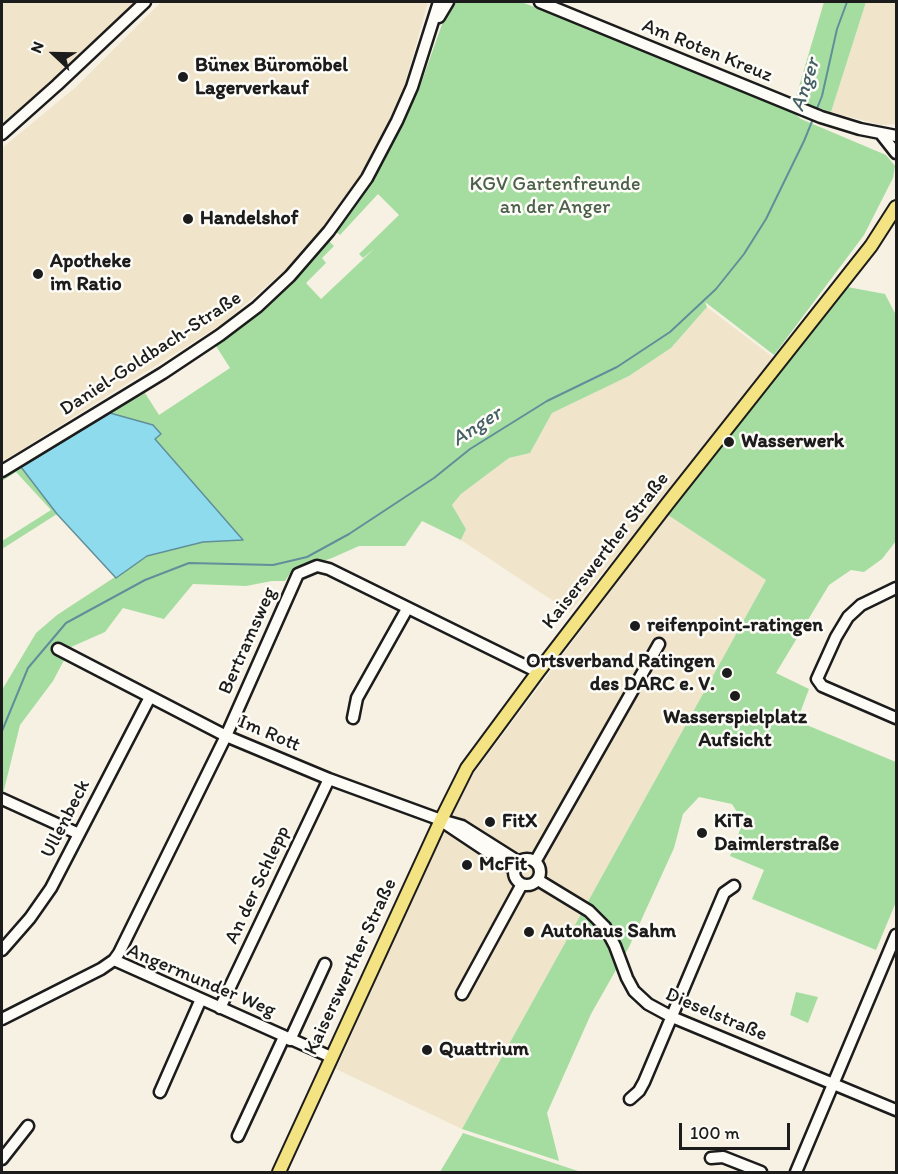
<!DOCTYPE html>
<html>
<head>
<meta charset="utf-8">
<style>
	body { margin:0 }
	#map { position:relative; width:898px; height:1174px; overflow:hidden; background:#f7f1e3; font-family:Itim,sans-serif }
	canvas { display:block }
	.frame { position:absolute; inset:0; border:3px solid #1c1c1c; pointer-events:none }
	.north { position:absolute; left:24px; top:24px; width:60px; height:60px; -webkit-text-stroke:4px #fdfcf7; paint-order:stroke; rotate:292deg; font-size:16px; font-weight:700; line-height:24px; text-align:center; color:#1c1c1c }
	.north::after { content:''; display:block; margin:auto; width:21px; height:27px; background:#1c1c1c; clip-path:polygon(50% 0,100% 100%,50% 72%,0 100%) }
	.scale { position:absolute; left:679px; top:1123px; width:111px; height:27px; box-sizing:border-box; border:3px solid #1c1c1c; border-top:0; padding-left:8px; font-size:18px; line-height:21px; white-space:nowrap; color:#1c1c1c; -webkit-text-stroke:4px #fdfcf7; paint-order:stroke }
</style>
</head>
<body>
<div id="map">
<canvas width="898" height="1174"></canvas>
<div class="frame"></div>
<div class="north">N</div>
<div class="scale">100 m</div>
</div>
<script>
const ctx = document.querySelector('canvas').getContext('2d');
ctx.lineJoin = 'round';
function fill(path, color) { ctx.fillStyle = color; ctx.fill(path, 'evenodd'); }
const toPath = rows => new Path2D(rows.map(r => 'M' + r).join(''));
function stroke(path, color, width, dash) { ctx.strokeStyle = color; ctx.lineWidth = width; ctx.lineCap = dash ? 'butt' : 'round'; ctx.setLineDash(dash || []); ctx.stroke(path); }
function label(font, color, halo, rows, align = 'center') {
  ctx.font = font + ' Itim,sans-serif'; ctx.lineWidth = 5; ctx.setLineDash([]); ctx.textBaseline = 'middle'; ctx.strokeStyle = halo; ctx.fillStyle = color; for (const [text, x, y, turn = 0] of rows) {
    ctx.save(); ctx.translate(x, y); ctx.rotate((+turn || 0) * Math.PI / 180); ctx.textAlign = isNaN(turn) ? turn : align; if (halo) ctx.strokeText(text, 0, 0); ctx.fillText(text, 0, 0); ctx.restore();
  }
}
fill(toPath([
	[2,2,143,2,2,131],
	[161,2,428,2,405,84,385,129,362,173,337,211,303,255,222,324,2,462,2,148,76,87],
	[866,2,896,2,896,124,881,125,831,112],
	[707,307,774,358,666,496,570,612,461,540,466,529,452,505,461,494,509,458,530,453,552,413,629,376,671,348],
	[668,515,766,580,462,1129,336,1069,440,838,474,773]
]), '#f0e4cb');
fill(toPath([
	[457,2,521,2,570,20,794,113,801,119,886,155,895,166,893,178,864,235,774,355,705,302,707,307,671,348,629,376,552,413,530,453,509,458,461,494,452,505,466,529,461,540,422,521,405,546,359,546,332,558,291,572,285,581,272,581,246,586,193,584,164,619,123,608,105,632,71,647,53,681,20,725,2,798,2,690,36,633,57,615,147,556,203,542,242,540,155,439,153,425,110,413,145,393,159,415,230,368,216,346,275,297,328,240,334,246,322,258,326,263,306,283,321,299,374,249,363,258,359,254,399,215,378,194,340,235,335,231,371,184,419,89,446,13],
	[824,2,866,2,831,112,795,100],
	[842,286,885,294,896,315,896,541,882,559,864,572,851,570,829,585,776,673,809,689,797,721,896,762,896,902,876,950,752,899,764,870,730,856,743,822,732,804,699,797,683,814,674,848,629,947,591,1014,547,1113,559,1161,462,1129,766,580,668,515],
	[19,465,57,514,2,549,2,541,51,510,16,472,2,481,2,476],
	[796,992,818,997,808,1023,790,1015],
	[463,1133,581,1172,440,1172]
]), '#a5dda1');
const water = toPath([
	[110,413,153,425,161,434,155,439,243,540,203,542,147,556,116,578,57,514,21,467,110,413]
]);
fill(water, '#8edbee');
stroke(water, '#608f9a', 1.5);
stroke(toPath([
	[816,111,822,96,837,29,847,2],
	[2,731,28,668,66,623,145,580,189,563,273,565,307,557,349,534,434,478,470,449,547,401,617,367,670,332,716,289,744,254,766,219,804,141,813,119]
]), '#608f9a', 2);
const minor = toPath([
	[540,2,821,117,860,129,896,136],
	[439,17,448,2],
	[2,134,57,85,145,2],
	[881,134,896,153],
	[2,471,163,373,220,335,257,307,290,276,329,231,367,178,397,121,412,87,439,2],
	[896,588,861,605,848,617,836,637,817,679,822,686,896,718],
	[58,649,226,736,329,779,441,820,462,826,519,862],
	[353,718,357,698,407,609],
	[2,799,79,834],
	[443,822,515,870],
	'514 872a13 13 0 1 1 26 0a13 13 0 1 1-26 0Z',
	[535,862,659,644],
	[538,880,589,911,605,927,615,946,627,978,634,991,648,1004,672,1017,896,1110],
	[2,950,30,918,51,888,150,697],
	[114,960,119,953,226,736,298,574,317,566,329,569,538,672],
	[462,994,522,884],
	[220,1008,329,779],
	[2,1019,101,969,114,960,331,1057],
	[290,1040,325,964],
	[160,1092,201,999],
	[630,1099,639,1091,644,1082,724,893,734,886],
	[238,1136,284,1037],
	[711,1158,723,1157,761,1172],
	[2,1159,28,1126],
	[796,1172,896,935]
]);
const major = toPath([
	[279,1172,441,820,467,768,538,672,668,503,871,246,896,207]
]);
stroke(minor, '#1c1c1c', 15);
stroke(major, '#1c1c1c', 16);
stroke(minor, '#fdfcf7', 10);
stroke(major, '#f4e382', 12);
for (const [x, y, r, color] of [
	[183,77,6,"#1c1c1c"],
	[188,219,6,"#1c1c1c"],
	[38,274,6,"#1c1c1c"],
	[729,442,6,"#1c1c1c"],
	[635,626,6,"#1c1c1c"],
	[727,673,6,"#1c1c1c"],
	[735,696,6,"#1c1c1c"],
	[490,822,6,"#1c1c1c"],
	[702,833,6,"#1c1c1c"],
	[467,865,6,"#1c1c1c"],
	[529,932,6,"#1c1c1c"],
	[427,1050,6,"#1c1c1c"]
]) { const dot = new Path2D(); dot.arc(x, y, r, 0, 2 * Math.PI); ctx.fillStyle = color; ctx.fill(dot); stroke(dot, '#fdfcf7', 2); }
label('20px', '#1c1c1c', '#fdfcf7', [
	["Am Roten Kreuz",707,51,22],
	["Daniel-Goldbach-Straße",151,354,-33],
	["Kaiserswerther Straße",606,551,-52],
	["Bertramsweg",248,641,-66],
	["Im Rott",269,734,23],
	["Ullenbeck",66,819,-63],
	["An der Schlepp",258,885,-65],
	["Kaiserswerther Straße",351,967,-65],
	["Angermunder Weg",201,981,23],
	["Dieselstraße",716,1015,23]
]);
label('bold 20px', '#1c1c1c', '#fdfcf7', [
	["Bünex Büromöbel",195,66],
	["Lagerverkauf",195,89],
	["Handelshof",200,219],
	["Apotheke",50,262],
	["im Ratio",50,285],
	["Wasserwerk",741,442],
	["reifenpoint-ratingen",647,626],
	["Ortsverband Ratingen",715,662,"right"],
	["des DARC e. V.",715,685,"right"],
	["Wasserspielplatz",735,718,"center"],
	["Aufsicht",735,741,"center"],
	["FitX",502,822],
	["KiTa",714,822],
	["Daimlerstraße",714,845],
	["McFit",479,865],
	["Autohaus Sahm",541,932],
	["Quattrium",439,1050]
], 'left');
label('20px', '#4c604b', '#fdfcf7', [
	["KGV Gartenfreunde",555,185],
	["an der Anger",555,208]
]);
label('italic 21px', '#445f66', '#fdfcf7', [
	["Anger",806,85,-72],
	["Anger",477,427,-33]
]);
</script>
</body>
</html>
